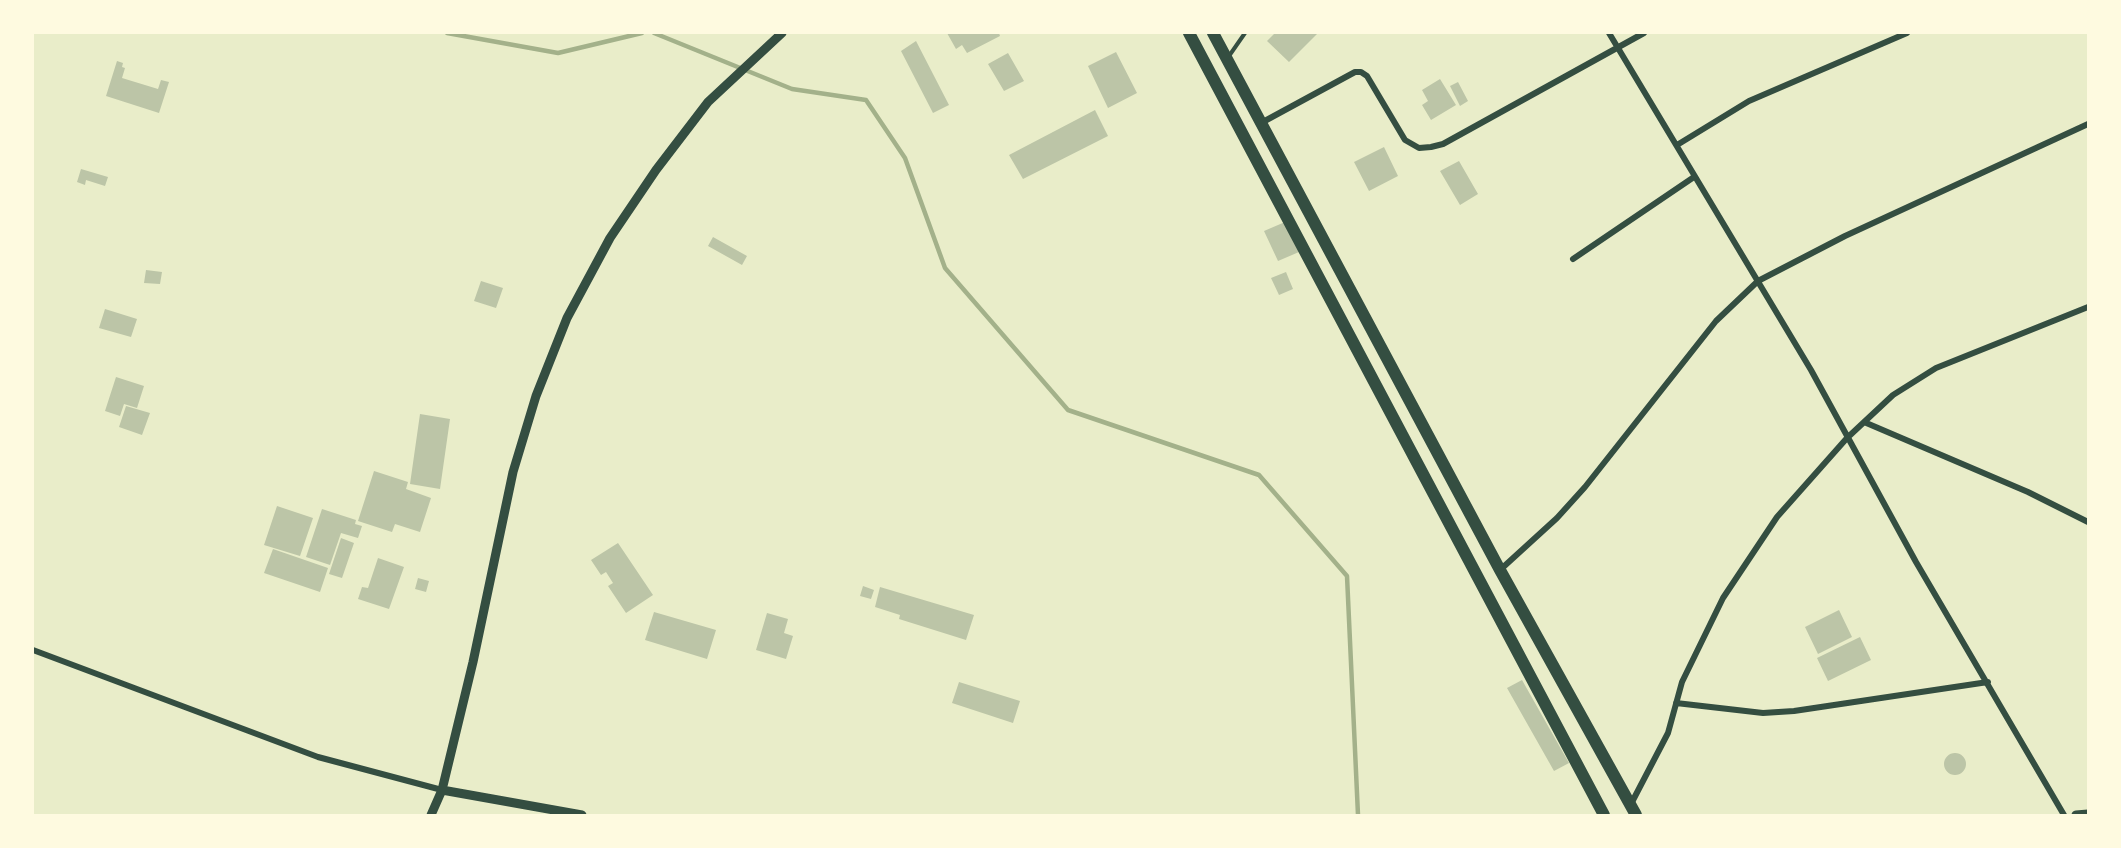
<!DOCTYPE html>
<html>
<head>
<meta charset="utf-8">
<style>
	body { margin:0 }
	#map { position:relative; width:2121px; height:848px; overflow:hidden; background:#e9edc9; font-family:Roboto,sans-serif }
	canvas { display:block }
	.frame { position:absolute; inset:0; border:34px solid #fefae0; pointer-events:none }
</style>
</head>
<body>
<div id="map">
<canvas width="2121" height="848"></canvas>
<div class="frame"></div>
</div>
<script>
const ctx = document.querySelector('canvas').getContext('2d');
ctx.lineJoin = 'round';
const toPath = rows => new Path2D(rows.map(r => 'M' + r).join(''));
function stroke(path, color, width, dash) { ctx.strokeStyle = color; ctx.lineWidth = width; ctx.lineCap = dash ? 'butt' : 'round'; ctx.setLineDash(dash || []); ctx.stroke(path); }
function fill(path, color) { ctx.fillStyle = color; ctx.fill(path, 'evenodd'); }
stroke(toPath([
	[447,33,558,53,642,33],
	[654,33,792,89,866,100,905,158,945,268,1068,410,1259,475,1347,576,1358,815]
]), '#a3b18a', 4.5);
fill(toPath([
	[947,33,999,33,1000,36,967,53,962,45,956,49],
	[1275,33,1318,33,1289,62,1267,41],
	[916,41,949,105,933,113,901,51],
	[1116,52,1137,93,1108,108,1088,66],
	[1008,53,1024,81,1004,91,988,64],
	[117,61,123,63,122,67,125,68,122,78,158,89,161,80,169,82,159,113,106,96],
	[1440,79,1456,105,1431,120,1422,105,1428,101,1422,90],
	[1458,82,1468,101,1460,106,1450,86],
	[1095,110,1108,136,1023,179,1009,155],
	[1384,147,1398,176,1369,191,1354,162],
	[1459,161,1478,194,1460,205,1440,171],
	[81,169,108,177,105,186,86,180,85,185,77,182],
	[1285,222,1299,252,1278,261,1264,231],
	[713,237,747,256,742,265,708,246],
	[146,270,162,272,160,284,144,283],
	[1286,272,1293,289,1279,295,1271,278],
	[481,281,503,288,496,308,474,301],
	[105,309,137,319,131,337,99,328],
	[116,377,144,386,137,408,124,404,120,416,105,411],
	[126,406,150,413,142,435,119,427],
	[420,414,450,419,440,489,410,484],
	[374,471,408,482,406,489,431,498,420,532,395,524,392,532,358,521],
	[277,506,313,518,300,556,264,545],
	[322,509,356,520,355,524,362,526,358,538,341,533,330,565,306,557],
	[341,538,354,543,342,578,329,574],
	[618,543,653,595,626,613,608,586,613,583,606,572,601,575,591,560],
	[273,549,328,568,320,592,264,573],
	[378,558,404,567,389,609,358,599,362,587,368,588],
	[418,578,429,581,426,592,415,589],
	[863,586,874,590,871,599,860,596],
	[880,587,974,615,966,640,899,619,900,615,875,607],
	[1839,610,1852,637,1818,654,1805,627],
	[654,612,716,630,707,659,645,640],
	[767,613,788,619,784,633,793,636,786,659,756,650],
	[1860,637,1871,660,1828,681,1817,658],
	[1522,680,1569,763,1554,771,1507,688],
	[959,682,1020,701,1013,723,952,703],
	'1944 764a11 11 0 1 1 22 0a11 11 0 1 1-22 0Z'
]), '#bcc5a7');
stroke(toPath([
	[1229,56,1245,33]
]), '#344e41', 4);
stroke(toPath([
	[1609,33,1811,370,1916,562,2064,815],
	[1261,123,1355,72,1361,72,1367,76,1405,140,1419,148,1431,147,1443,144,1644,33],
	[1677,145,1749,101,1907,33],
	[1573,259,1694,177],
	[1864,422,2028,492,2088,522],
	[1500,570,1557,518,1585,487,1716,321,1758,281,1845,236,2088,124],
	[33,650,318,757,442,790],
	[1676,703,1763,713,1794,711,1988,682],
	[1631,804,1668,733,1682,682,1723,598,1777,517,1847,438,1893,395,1936,368,2088,307]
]), '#344e41', 6);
stroke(toPath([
	[442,790,582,815],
	[431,815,442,790,473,662,513,472,536,396,567,318,610,238,656,170,708,102,782,33],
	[2076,815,2088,814]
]), '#344e41', 9);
stroke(toPath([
	[1189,33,1604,815],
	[1213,33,1500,570,1636,815]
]), '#344e41', 12);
</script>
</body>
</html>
